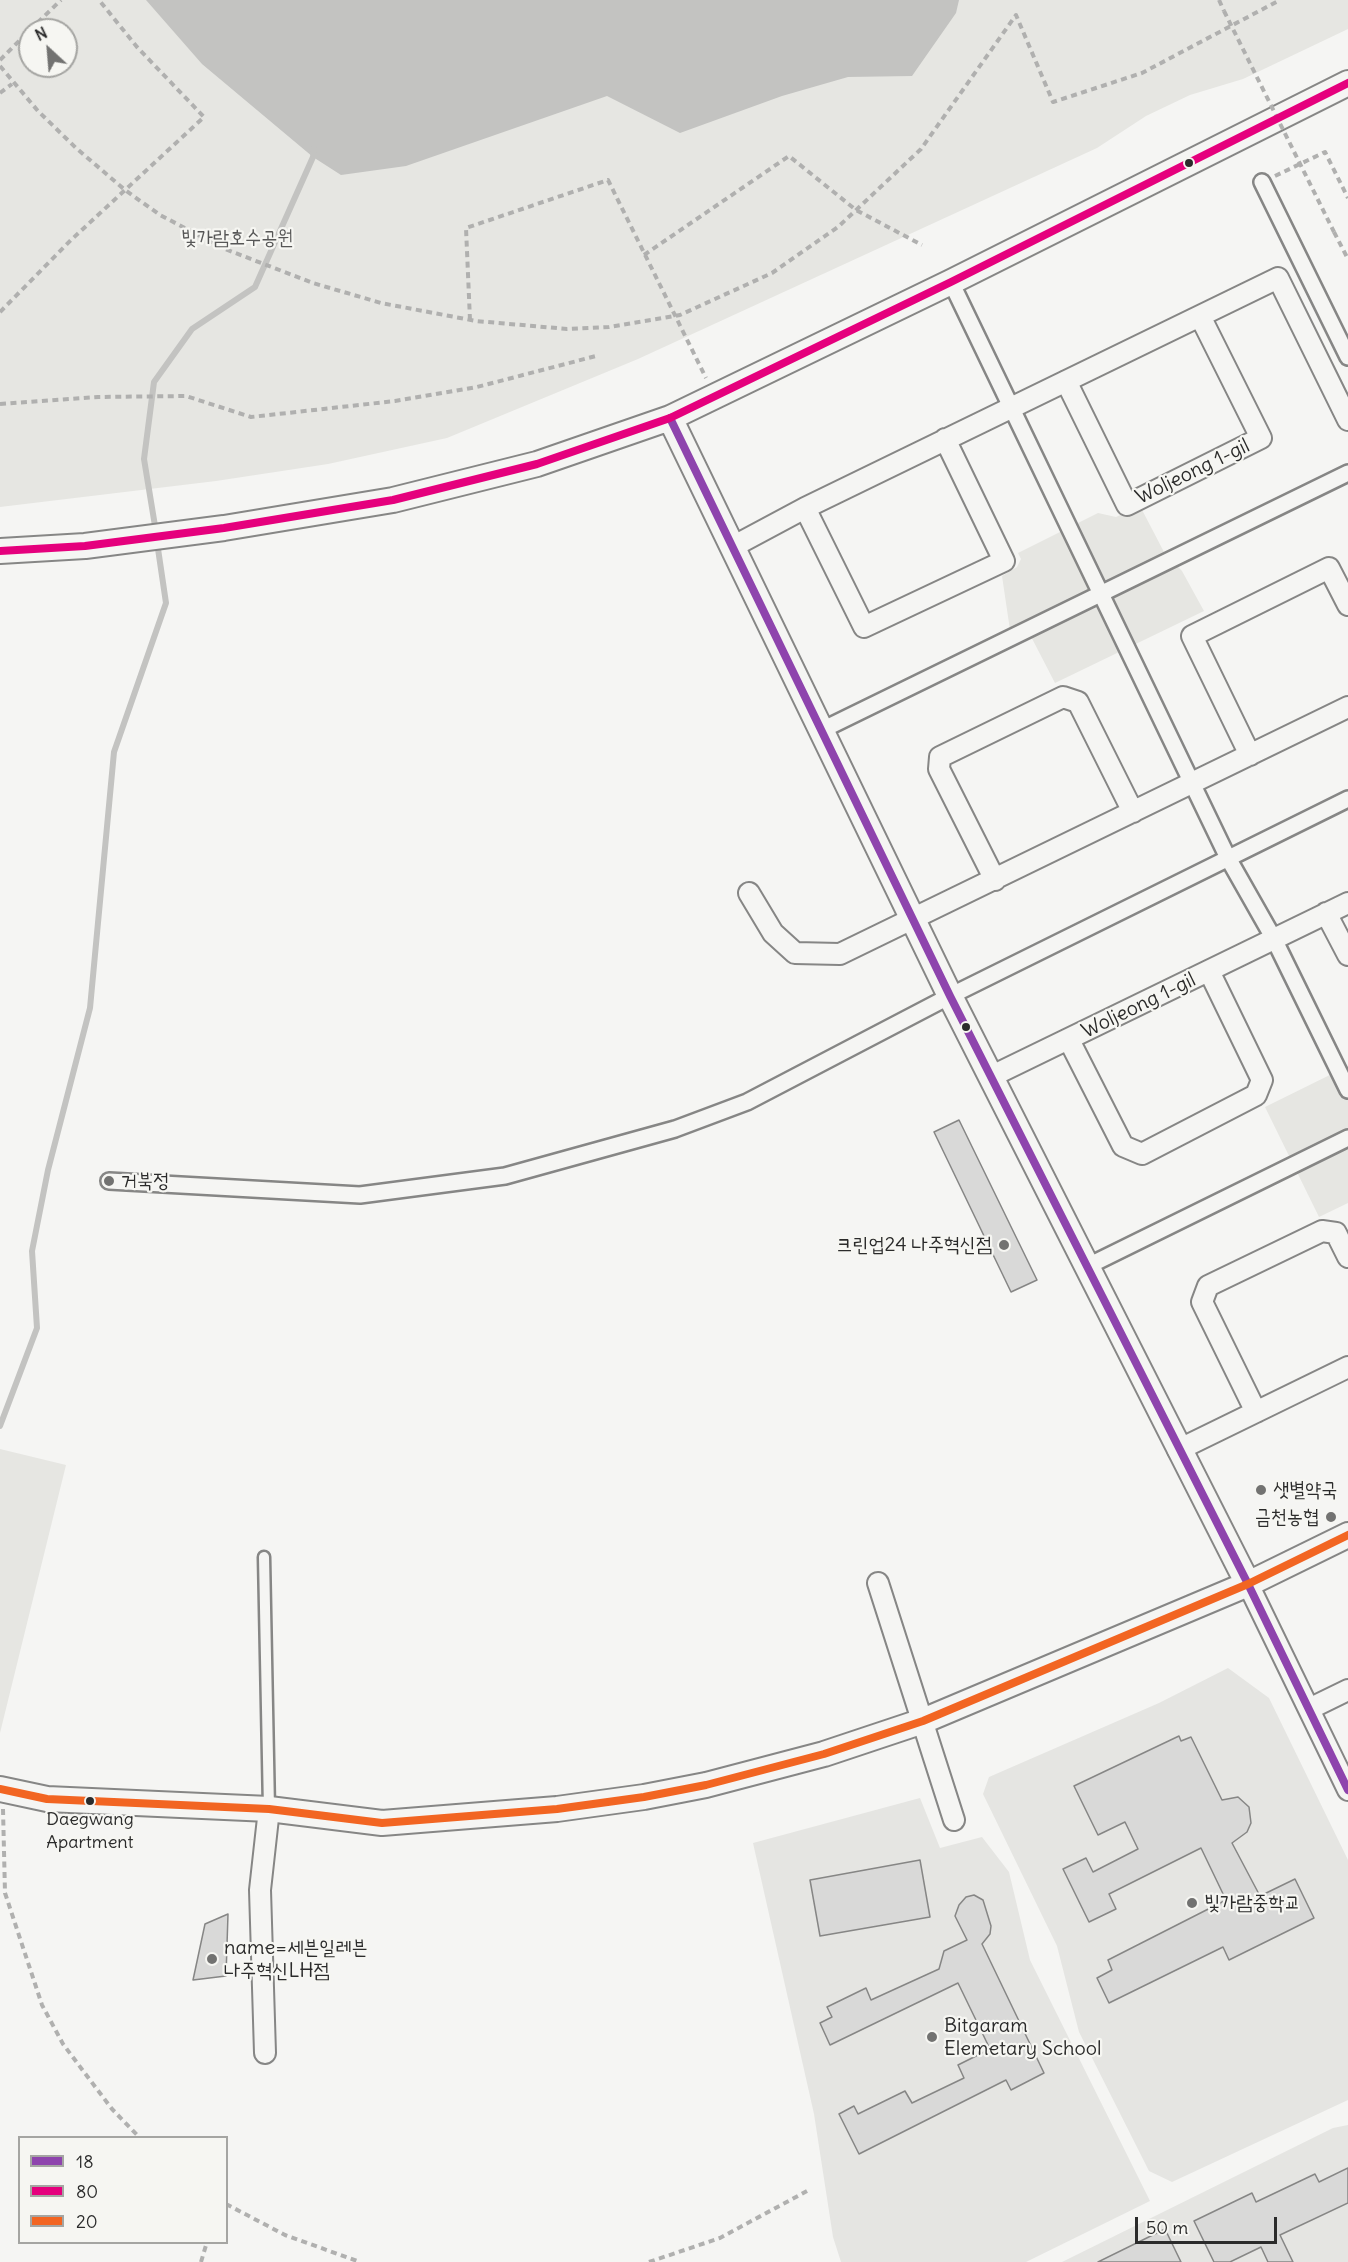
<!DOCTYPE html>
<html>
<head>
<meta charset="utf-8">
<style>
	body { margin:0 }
	#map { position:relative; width:1348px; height:2262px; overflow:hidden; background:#f5f5f3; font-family:Delius,sans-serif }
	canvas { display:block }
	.legend { position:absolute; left:18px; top:2136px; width:210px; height:108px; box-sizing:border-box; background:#f6f6f2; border:2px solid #a5a5a2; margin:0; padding:8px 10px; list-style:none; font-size:18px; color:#2b2b2b }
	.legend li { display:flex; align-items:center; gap:12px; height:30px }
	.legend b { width:30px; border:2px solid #a5a5a2 }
	.north { position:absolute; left:18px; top:18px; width:60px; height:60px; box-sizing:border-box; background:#f6f6f2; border:2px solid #a5a5a2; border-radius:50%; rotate:334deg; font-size:16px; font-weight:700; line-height:24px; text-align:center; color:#2b2b2b }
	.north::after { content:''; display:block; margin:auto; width:21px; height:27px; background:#727271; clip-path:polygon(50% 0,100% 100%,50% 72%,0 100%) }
	.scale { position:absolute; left:1135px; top:2217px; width:142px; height:27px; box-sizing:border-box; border:3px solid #2b2b2b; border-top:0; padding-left:8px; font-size:18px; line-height:21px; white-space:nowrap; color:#2b2b2b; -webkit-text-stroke:4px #f6f6f2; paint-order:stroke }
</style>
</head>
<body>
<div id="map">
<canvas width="1348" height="2262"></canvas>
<ul class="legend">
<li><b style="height:8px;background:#8e44ad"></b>18</li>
<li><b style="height:8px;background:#e5007d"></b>80</li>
<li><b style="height:8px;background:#f26522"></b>20</li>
</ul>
<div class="north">N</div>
<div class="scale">50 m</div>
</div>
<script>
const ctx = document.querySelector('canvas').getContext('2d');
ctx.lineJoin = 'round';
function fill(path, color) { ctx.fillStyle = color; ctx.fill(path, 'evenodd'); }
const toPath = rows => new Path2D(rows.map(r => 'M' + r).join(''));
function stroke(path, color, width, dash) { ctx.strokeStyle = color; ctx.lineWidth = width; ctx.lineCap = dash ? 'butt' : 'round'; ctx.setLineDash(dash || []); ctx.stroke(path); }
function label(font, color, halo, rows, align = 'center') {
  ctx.font = font + ' Delius,"Poor Story",sans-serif'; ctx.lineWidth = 4.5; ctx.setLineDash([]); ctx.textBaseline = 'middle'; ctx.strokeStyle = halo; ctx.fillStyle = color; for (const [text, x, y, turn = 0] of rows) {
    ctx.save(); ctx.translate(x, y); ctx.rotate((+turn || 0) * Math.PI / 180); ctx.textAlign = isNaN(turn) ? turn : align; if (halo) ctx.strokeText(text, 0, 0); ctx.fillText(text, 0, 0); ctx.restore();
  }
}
fill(toPath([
	[1228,1668,1269,1698,1348,1860,1348,2100,1172,2182,1149,2171,1079,2032,1057,1946,983,1794,989,1777,1159,1703],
	[920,1798,940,1848,982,1837,1009,1872,1030,1960,1150,2201,1026,2262,841,2262,833,2237,814,2114,753,1843],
	[1348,2125,1348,2262,1062,2262,1333,2128]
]), '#e5e5e2');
fill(toPath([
	[0,0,1348,0,1348,29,1243,79,1190,95,1146,116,1097,148,638,359,447,438,328,464,216,481,0,507],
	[30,30,66,30,66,66,30,66],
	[1140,506,1164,552,1182,571,1204,611,1055,683,1024,623,1010,630,1002,576,1017,567,1021,559,1018,553,1098,513,1116,517],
	[1348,1066,1348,1203,1319,1217,1265,1107],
	[0,1449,66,1465,0,1733]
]), '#e6e6e2');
fill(toPath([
	[146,0,959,0,956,13,912,76,848,77,782,96,680,133,607,96,406,166,341,175,313,157,202,64]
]), '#c3c3c1');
stroke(toPath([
	[156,532,144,459,154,382,192,329,255,287,313,157,314,149],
	[0,1426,37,1328,32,1251,48,1170,90,1008,114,752,166,603,157,542]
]), '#c3c3c1', 6);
const building = toPath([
	[959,1120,1037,1280,1011,1292,934,1132,959,1120],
	[1179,1736,1181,1741,1191,1737,1222,1800,1238,1797,1249,1807,1251,1823,1247,1832,1232,1843,1260,1896,1295,1879,1314,1918,1229,1960,1223,1947,1109,2003,1097,1978,1112,1970,1108,1960,1226,1900,1201,1848,1109,1894,1116,1909,1089,1922,1063,1869,1086,1858,1093,1872,1138,1849,1125,1822,1098,1835,1074,1786,1179,1736],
	[920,1860,930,1917,820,1936,810,1880,920,1860],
	[974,1895,983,1900,991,1926,990,1934,982,1944,1044,2073,1011,2090,1006,2080,859,2154,839,2114,854,2106,858,2114,905,2091,912,2103,964,2078,958,2065,990,2049,958,1983,830,2045,820,2023,832,2017,827,2007,866,1988,871,2000,939,1969,944,1951,967,1940,955,1916,959,1905,966,1897,974,1895],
	[228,1914,226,1976,193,1980,205,1924,228,1914],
	[1348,2168,1348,2203,1280,2235,1293,2262,1268,2262,1261,2247,1230,2262,1214,2262,1194,2221,1252,2193,1256,2202,1315,2174,1319,2182,1348,2168],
	[1165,2229,1181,2262,1098,2262,1165,2229]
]);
fill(building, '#d9d9d8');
stroke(building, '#868685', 1.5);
const service = toPath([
	[264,1557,269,1809]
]);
const pedestrian = toPath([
	[1262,182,1348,357],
	[951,282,1228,858,1274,939,1348,1090],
	[822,730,1348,473],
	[109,1181,360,1195,505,1176,675,1129,747,1102,950,996,1348,799],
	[1088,1266,1348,1138]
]);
const minor = toPath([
	[1066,381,1127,505,1261,438,1200,316],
	[805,508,864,627,1004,561,945,439],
	[734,546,805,508,1278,278,1348,420],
	[1250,755,1192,636,1329,568,1348,605],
	[995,880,939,769,940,757,1063,697,1078,702,1133,812],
	[749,893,773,933,795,953,840,954,1348,707],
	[1326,913,1348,955],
	[1069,1040,1123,1146,1142,1154,1256,1095,1262,1080,1209,971],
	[990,1077,1348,903],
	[1256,1412,1202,1302,1208,1286,1322,1231,1336,1233,1348,1257],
	[1178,1450,1348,1367],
	[878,1583,954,1820],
	[1248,1584,1348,1790],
	[1309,1709,1348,1690],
	[265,2053,260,1890,269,1809]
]);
const tertiary = toPath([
	[670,418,950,996,1248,1584],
	[0,551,85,546,224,528,393,500,537,464,670,418,951,282,1348,83],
	[0,1789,47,1799,269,1809,382,1823,557,1809,644,1797,706,1785,824,1754,923,1721,1248,1584,1348,1535]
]);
stroke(service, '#868685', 15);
stroke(pedestrian, '#868685', 20);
stroke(minor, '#868685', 24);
stroke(tertiary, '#868685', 28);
stroke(toPath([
	[1219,0,1224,11],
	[30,30,61,0],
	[0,60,30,30],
	[0,66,38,111,76,148,125,190,160,215,225,249,313,283,381,303,476,321,567,329,609,327,680,315,772,273,838,227,921,149,1016,15,1053,102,1142,73,1280,0],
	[0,93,12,84],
	[1275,176,1325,152,1348,198],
	[1334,232,1348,259],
	[644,255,789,156,856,210,922,245],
	[0,312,71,240,204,117,137,47,99,0],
	[470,320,466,228,608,180,706,378],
	[0,404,98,397,186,396,251,417,395,401,477,387,596,356],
	[3,1809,5,1893,42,2005,63,2044,87,2076,112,2109,140,2138],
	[226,2204,285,2235,360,2262],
	[201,2262,207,2242],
	[649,2262,720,2238,807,2191]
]), '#b0b0af', 4, [6, 4.5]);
stroke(service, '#f5f5f3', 10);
stroke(pedestrian, '#f5f5f3', 15);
stroke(minor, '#f5f5f3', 20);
stroke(tertiary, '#f5f5f3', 24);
stroke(toPath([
	[1224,11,1334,232]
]), '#b0b0af', 4, [6, 4.5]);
stroke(toPath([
	[670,418,950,996,1248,1584,1348,1790]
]), '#8e44ad', 8);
stroke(toPath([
	[0,551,85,546,224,528,393,500,537,464,670,418,951,282,1348,83]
]), '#e5007d', 8);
stroke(toPath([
	[0,1789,47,1799,269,1809,382,1823,557,1809,644,1797,706,1785,824,1754,923,1721,1248,1584,1348,1535]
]), '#f26522', 8);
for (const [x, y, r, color] of [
	[1189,163,5,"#2b2b2b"],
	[966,1027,5,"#2b2b2b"],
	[109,1181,6,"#727271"],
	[1004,1245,6,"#727271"],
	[1261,1490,6,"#727271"],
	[1331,1517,6,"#727271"],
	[90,1801,5,"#2b2b2b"],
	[1192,1903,6,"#727271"],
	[212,1959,6,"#727271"],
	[932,2037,6,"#727271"]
]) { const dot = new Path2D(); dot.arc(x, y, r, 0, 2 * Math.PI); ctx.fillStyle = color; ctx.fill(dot); stroke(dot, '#f6f6f2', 2); }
label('18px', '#2b2b2b', '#f6f6f2', [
	["Daegwang",90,1820],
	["Apartment",90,1843]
]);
label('20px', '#565656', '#f6f6f2', [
	["빛가람호수공원",237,238]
]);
label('20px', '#2b2b2b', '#f6f6f2', [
	["Woljeong 1-gil",1193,472,-26],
	["Woljeong 1-gil",1139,1006,-26]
]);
label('20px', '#2b2b2b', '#f6f6f2', [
	["거북정",121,1181],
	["크린업24 나주혁신점",992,1245,"right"],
	["샛별약국",1273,1490],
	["금천농협",1319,1517,"right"],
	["빛가람중학교",1204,1903],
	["name=세븐일레븐",224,1948],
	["나주혁신LH점",224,1971],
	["Bitgaram",944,2026],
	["Elemetary School",944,2049]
], 'left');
</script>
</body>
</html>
